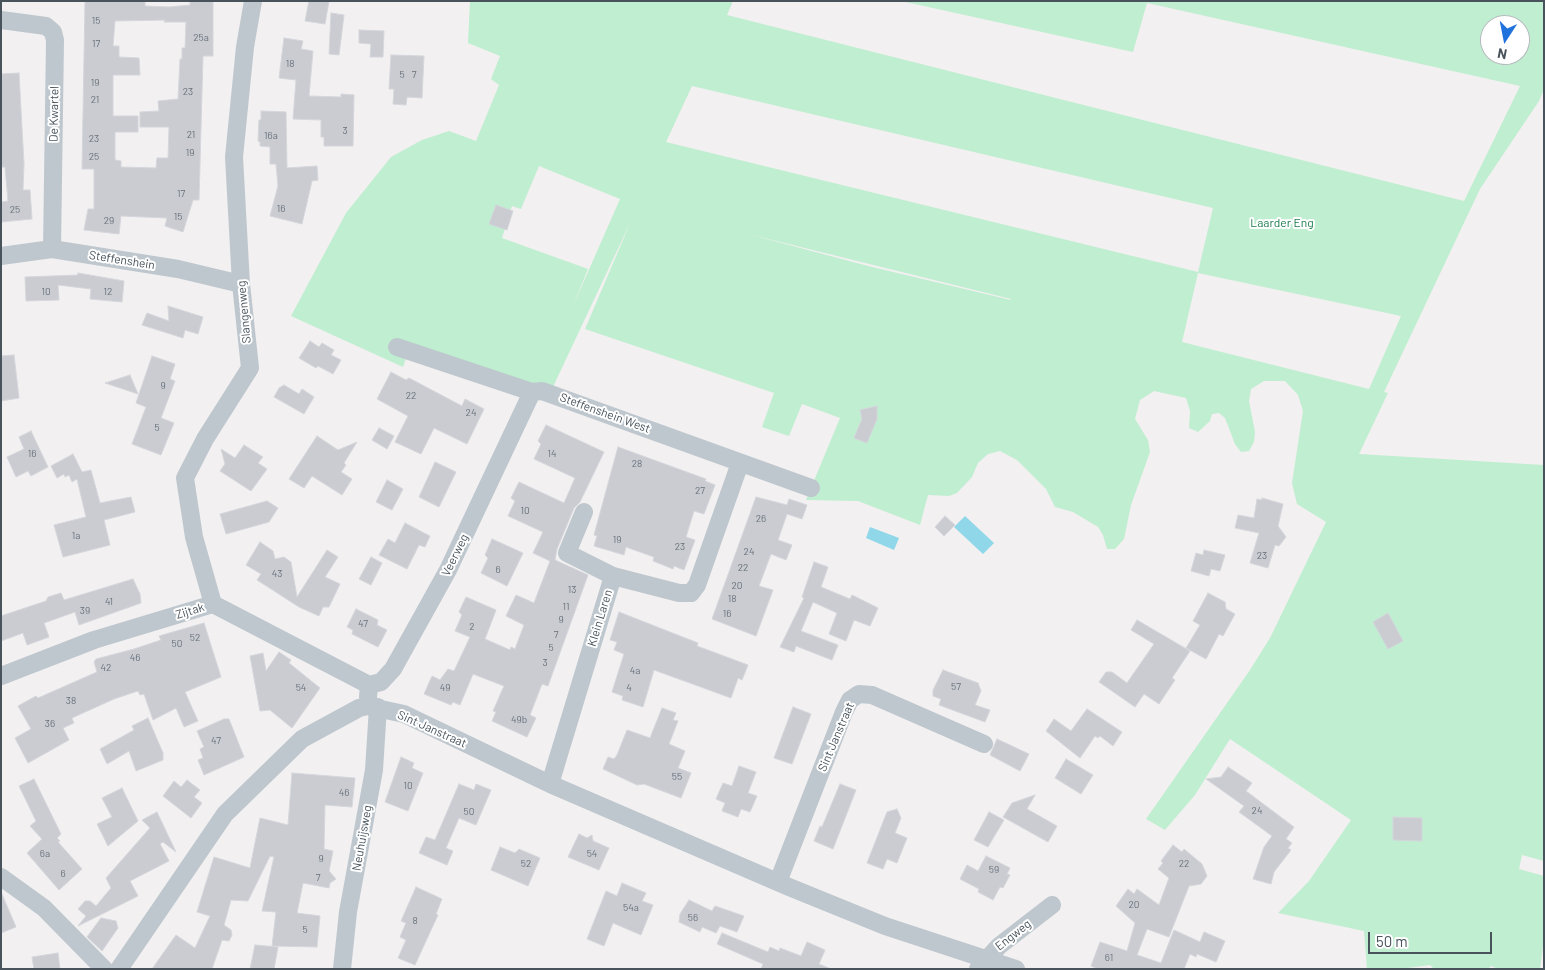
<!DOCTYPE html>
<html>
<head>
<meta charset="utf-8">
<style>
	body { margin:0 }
	#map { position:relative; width:1545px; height:970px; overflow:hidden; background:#f2f0f0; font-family:Barlow,sans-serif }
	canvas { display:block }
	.frame { position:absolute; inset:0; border:2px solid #48535c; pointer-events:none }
	.north { position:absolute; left:1480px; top:15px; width:50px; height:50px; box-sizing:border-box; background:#fff; border:1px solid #b6babe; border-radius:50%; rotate:191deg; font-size:14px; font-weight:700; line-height:20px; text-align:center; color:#48535c }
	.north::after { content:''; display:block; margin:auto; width:18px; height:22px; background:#2073dc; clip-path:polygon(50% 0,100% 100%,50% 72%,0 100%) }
	.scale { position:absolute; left:1368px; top:932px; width:124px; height:22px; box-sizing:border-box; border:2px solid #48535c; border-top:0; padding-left:6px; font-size:15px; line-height:18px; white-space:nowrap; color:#48535c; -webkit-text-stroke:4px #fff; paint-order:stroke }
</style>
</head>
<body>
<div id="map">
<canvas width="1545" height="970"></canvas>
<div class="frame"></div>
<div class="north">N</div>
<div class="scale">50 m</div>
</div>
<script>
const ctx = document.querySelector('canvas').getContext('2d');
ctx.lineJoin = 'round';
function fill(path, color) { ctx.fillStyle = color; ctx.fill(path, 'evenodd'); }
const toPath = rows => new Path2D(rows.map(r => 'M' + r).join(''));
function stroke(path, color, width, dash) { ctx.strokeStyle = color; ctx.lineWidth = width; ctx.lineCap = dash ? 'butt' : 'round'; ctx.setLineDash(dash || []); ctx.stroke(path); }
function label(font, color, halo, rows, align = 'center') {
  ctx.font = font + ' Barlow,sans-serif'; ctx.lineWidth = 4; ctx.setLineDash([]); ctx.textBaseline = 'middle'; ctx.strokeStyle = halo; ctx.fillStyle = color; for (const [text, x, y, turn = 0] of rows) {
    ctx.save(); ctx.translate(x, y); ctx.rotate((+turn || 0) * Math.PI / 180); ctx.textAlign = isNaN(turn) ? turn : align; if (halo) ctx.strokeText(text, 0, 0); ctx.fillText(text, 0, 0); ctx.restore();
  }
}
fill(toPath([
	[470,1,733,1,727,15,1464,201,1520,86,1147,3,1133,52,901,1,1544,1,1544,89,1539,101,1480,189,1384,392,1388,393,1359,454,1544,465,1544,861,1522,855,1519,869,1544,876,1544,939,1540,969,1498,969,1491,966,1488,969,1434,969,1430,965,1400,969,1367,969,1364,931,1278,913,1309,881,1351,820,1230,739,1195,795,1165,830,1146,819,1250,670,1270,638,1326,522,1297,504,1292,483,1303,411,1298,395,1285,381,1264,381,1251,389,1249,401,1255,432,1254,442,1249,451,1241,452,1235,444,1225,418,1219,413,1212,414,1210,421,1198,432,1189,428,1190,411,1186,398,1154,391,1140,400,1135,419,1148,440,1150,452,1131,505,1124,539,1115,549,1107,549,1103,535,1098,527,1073,512,1055,507,1046,489,1017,460,1000,451,988,454,978,463,972,477,957,493,949,496,928,495,920,525,858,501,806,500,840,418,802,404,789,436,762,427,774,393,585,329,631,221,552,389,410,347,403,367,291,316,346,213,391,157,422,140,449,131,476,141,499,85,491,79,500,56,468,43],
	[1490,25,1520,25,1520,55,1490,55],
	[692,86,1213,208,1198,272,666,142],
	[539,166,620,199,573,306,588,269,502,238,512,206,521,209],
	[748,234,1011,299,1011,300,868,266],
	[1198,273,1401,316,1369,389,1182,342]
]), '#c0eed1');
fill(toPath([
	[965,516,994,543,983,554,954,527],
	[870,527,899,538,894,550,866,538]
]), '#8fd7e9');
const building = toPath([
	[85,1,145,1,145,6,169,7,190,5,190,1,213,1,213,56,203,56,199,200,193,200,183,232,165,226,167,218,121,216,119,234,84,230,88,209,94,209,94,169,82,169,85,1],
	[165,20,164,22,186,22,185,48,182,48,182,59,180,59,178,99,158,101,159,111,140,112,140,127,169,127,168,158,157,158,156,168,121,167,121,161,115,160,115,132,138,132,138,116,113,116,113,75,140,75,139,58,119,57,119,46,113,46,115,21,165,20],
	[309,1,329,1,325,24,305,21,309,1],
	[331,13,344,15,339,55,329,54,331,13],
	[359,30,384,31,383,57,370,57,371,44,359,43,359,30],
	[284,38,303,41,301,49,313,51,309,96,341,97,341,94,354,95,353,146,324,146,324,137,321,137,321,120,293,119,296,80,279,78,284,38],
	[391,55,424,56,422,98,407,97,406,105,393,104,394,89,389,89,391,55],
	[19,73,24,164,23,190,30,190,32,219,1,222,1,202,8,201,5,167,1,167,1,74,19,73],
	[261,111,286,112,287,168,317,166,318,180,312,181,302,224,270,216,278,186,276,164,270,164,270,147,260,146,260,142,258,141,259,120,261,120,261,111],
	[496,205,513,211,507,230,489,224,496,205],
	[78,273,124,281,122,302,90,299,91,289,58,285,59,300,26,301,25,277,78,275,78,273],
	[168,306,203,317,198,334,185,330,183,338,142,325,147,313,169,321,168,306],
	[310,341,319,347,322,343,334,350,331,355,341,360,333,374,318,366,316,368,299,358,310,341],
	[14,355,19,398,1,401,1,356,14,355],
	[152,356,175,364,170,379,175,381,161,418,174,423,161,455,132,444,146,407,136,403,152,356],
	[391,372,406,380,409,378,462,406,465,399,484,409,467,444,434,428,421,454,395,442,408,416,377,399,391,372],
	[130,375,138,394,105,383,130,375],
	[284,385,299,394,302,389,314,397,304,414,274,397,279,388,284,385],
	[877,406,877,419,867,443,854,438,862,419,860,410,877,406],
	[546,425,604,452,580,502,574,508,557,549,555,560,588,575,548,686,542,684,530,715,536,718,527,737,492,721,496,712,493,711,504,686,473,674,460,705,453,702,451,705,424,694,432,676,440,680,448,669,454,671,470,637,455,631,462,615,459,612,466,597,496,610,485,639,510,650,511,647,515,649,524,625,506,616,516,595,534,603,550,561,533,553,543,532,508,516,515,501,511,498,519,482,564,503,575,478,534,459,541,444,538,441,546,425],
	[379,428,394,436,387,449,372,440,379,428],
	[31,431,48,467,31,476,28,471,16,477,7,457,24,449,19,437,31,431],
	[317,436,338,450,357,442,344,463,346,465,341,472,352,479,342,495,312,476,304,488,289,479,317,436],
	[244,445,263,457,258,463,267,469,251,491,220,471,225,464,221,449,235,458,244,445],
	[618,447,706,479,705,481,715,485,704,514,694,511,686,537,695,540,684,570,674,566,673,569,653,561,654,557,626,547,624,555,594,546,597,536,594,535,618,447],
	[73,454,82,472,91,470,100,503,131,497,135,512,104,520,110,545,63,557,54,525,86,517,77,479,72,482,69,475,65,477,64,474,57,478,51,466,73,454],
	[435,462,456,472,439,507,419,497,435,462],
	[387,480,403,489,392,510,376,502,387,480],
	[756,497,787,505,789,499,807,505,802,519,787,514,778,540,792,545,786,560,771,554,759,586,773,590,756,636,712,619,756,497],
	[1262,498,1283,504,1278,526,1286,537,1279,546,1275,545,1268,568,1250,563,1259,533,1235,528,1238,515,1254,518,1257,499,1262,500,1262,498],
	[267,501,278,508,269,522,226,534,220,514,267,501],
	[945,516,955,525,944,536,935,527,945,516],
	[405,523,430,536,425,547,419,545,407,569,379,555,388,539,395,543,405,523],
	[492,539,523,553,507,586,481,573,488,558,485,555,492,539],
	[260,542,273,551,275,559,284,557,291,562,297,597,327,550,338,557,325,577,340,584,329,607,323,607,319,616,299,607,257,580,261,574,246,565,260,542],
	[1204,550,1225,555,1220,571,1211,569,1209,576,1191,571,1196,553,1203,555,1204,550],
	[371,557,382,563,371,585,359,579,371,557],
	[814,562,828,567,821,587,850,599,852,595,878,608,870,626,854,620,846,641,829,634,837,613,813,602,801,631,838,645,832,660,796,646,794,652,780,647,804,598,802,597,814,562],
	[133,579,140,594,141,603,79,625,75,612,44,623,49,637,27,645,23,633,1,641,1,616,46,601,48,597,61,593,64,600,133,579],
	[1208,593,1225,602,1226,609,1235,614,1223,636,1219,634,1206,659,1186,648,1200,625,1193,621,1208,593],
	[356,609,378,620,377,625,387,630,378,647,352,634,353,630,347,627,356,609],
	[619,612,698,643,697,646,748,665,742,680,738,678,731,698,654,670,643,707,622,700,623,696,612,692,624,654,614,650,617,642,610,640,619,612],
	[1388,613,1403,641,1388,649,1373,622,1388,613],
	[1137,620,1190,651,1172,678,1175,680,1159,704,1144,694,1135,707,1099,682,1106,672,1112,672,1127,683,1154,644,1131,630,1137,620],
	[204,623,221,677,185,692,198,721,184,727,176,708,153,720,144,694,140,695,138,691,114,699,72,718,74,723,63,728,69,740,28,763,15,738,31,729,18,706,36,696,38,698,97,672,94,662,96,659,134,649,161,640,159,636,204,623],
	[279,652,291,660,289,663,320,688,292,728,270,710,260,711,250,656,263,653,266,671,279,652],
	[943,670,978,683,981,691,975,705,990,710,985,722,939,705,941,699,933,696,933,690,943,670],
	[793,707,811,714,792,764,774,758,793,707],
	[662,708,676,713,673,720,678,721,669,744,685,751,678,768,691,773,681,798,644,784,637,785,603,769,608,757,614,759,617,755,627,730,650,738,662,708],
	[1087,709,1122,732,1113,746,1100,736,1098,738,1095,736,1080,758,1046,731,1054,719,1071,731,1087,709],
	[148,718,163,753,163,760,136,771,129,751,107,764,100,749,134,730,132,726,148,718],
	[224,719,229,719,244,757,204,775,198,760,203,758,200,749,204,747,197,731,224,719],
	[997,739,1029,754,1020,771,990,755,997,739],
	[401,757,414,763,412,768,423,773,408,811,385,802,401,757],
	[1066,759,1093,775,1081,794,1055,778,1066,759],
	[739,766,756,772,748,793,757,796,750,812,741,809,738,817,722,811,725,803,716,799,723,783,732,786,739,766],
	[1228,767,1252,783,1246,791,1294,827,1286,839,1292,843,1288,848,1291,850,1274,872,1271,884,1253,879,1264,847,1272,836,1239,812,1244,806,1206,779,1221,777,1228,767],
	[292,773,355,778,352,807,325,805,324,849,333,851,329,871,336,879,330,883,329,888,303,883,297,913,320,916,317,947,272,946,276,912,262,911,274,857,270,856,248,901,231,900,224,925,231,930,232,935,229,941,222,940,212,969,152,969,176,935,195,948,210,916,197,912,214,857,250,868,260,818,288,825,292,773],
	[34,779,61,834,57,838,60,841,58,842,82,869,59,890,27,853,42,839,30,826,36,821,19,786,34,779],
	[187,780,200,790,194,797,202,803,191,818,163,796,174,781,181,787,187,780],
	[459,784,474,790,476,784,491,790,476,825,459,818,446,848,453,851,447,865,419,853,426,837,435,840,459,784],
	[840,784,856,790,833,849,814,841,820,826,822,827,840,784],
	[122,788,138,821,108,846,97,824,112,817,102,798,122,788],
	[1035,795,1027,809,1057,826,1048,842,1003,817,1012,803,1035,795],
	[897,809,901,818,895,833,907,838,897,863,887,859,883,869,867,863,887,812,897,809],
	[157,812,176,852,163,842,160,844,169,861,130,881,138,896,78,926,86,916,78,909,85,901,90,901,96,906,111,888,106,878,150,828,142,820,157,812],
	[989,812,1004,820,988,847,974,840,989,812],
	[1393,817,1422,818,1422,841,1393,840,1393,817],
	[579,834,587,838,592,835,593,841,609,848,599,870,568,857,579,834],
	[1173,845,1182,852,1184,849,1202,864,1207,876,1201,884,1189,886,1169,937,1147,929,1137,955,1161,963,1174,930,1200,942,1204,932,1225,941,1216,962,1197,954,1196,957,1190,954,1184,969,1098,969,1091,966,1100,942,1127,951,1135,923,1116,906,1128,889,1134,894,1137,889,1159,905,1169,878,1158,869,1163,863,1161,861,1173,845],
	[500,847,515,853,519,849,540,858,528,886,491,870,500,847],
	[986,856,1010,868,1007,874,1010,875,1003,888,1000,887,993,900,978,892,979,889,960,879,967,865,978,871,986,856],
	[622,883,646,893,642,901,653,905,641,935,613,923,604,946,587,939,606,891,617,896,622,883],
	[416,887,442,899,436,914,438,915,415,965,398,958,406,940,400,937,406,923,401,921,416,887],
	[1,892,16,927,1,933,1,892],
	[689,900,712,911,715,906,744,916,737,932,720,926,716,933,702,927,700,932,679,922,680,914,689,900],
	[101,918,116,921,118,928,102,951,87,937,101,918],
	[722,933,768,952,770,947,779,951,780,948,801,956,807,942,825,950,819,964,831,969,761,969,763,964,717,944,722,933],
	[255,945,278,947,274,969,250,969,255,945],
	[58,953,60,969,34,969,32,957,58,953]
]);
fill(building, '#caccd2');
stroke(building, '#d4d6db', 1);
stroke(toPath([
	[1,20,46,26,53,32,55,40,52,249],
	[1,256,52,249,178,269,241,284],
	[397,347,532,392,542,391,811,488],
	[584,512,567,553,613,576],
	[213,604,194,537,185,478,205,439,250,368,241,284,234,157,245,47,253,1],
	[1,676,94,640,213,604,369,685],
	[368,697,369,685,381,682,393,669,448,570,532,392],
	[550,784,613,576,679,593,691,593,697,585,740,463],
	[1,877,44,908,104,969],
	[778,882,844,712,850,700,859,694,872,695,984,744],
	[119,969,225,814,302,739,359,708,367,706,404,714,550,784,789,887,885,926,1016,969],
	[342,969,348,912,374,770,378,707],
	[978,969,999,946,1052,905]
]), '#bec7ce', 18);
label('10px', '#68717a', null, [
	["15",96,21],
	["25a",201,38],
	["17",96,44],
	["18",290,64],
	["5",402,75],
	["7",414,75],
	["19",95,83],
	["23",188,92],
	["21",95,100],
	["3",345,131],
	["21",191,135],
	["16a",271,136],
	["23",94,139],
	["19",190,153],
	["25",94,157],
	["17",181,194],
	["16",281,209],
	["25",15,210],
	["15",178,217],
	["29",109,221],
	["10",46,292],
	["12",108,292],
	["9",163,386],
	["22",411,396],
	["24",471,413],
	["5",157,428],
	["16",32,454],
	["14",552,454],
	["28",637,464],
	["27",700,491],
	["10",525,511],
	["26",761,519],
	["1a",76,536],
	["19",617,540],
	["23",680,547],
	["24",749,552],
	["23",1262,556],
	["22",743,568],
	["6",498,570],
	["43",277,574],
	["20",737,586],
	["13",572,590],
	["18",732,599],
	["41",109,602],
	["11",566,607],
	["39",85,611],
	["16",727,614],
	["9",561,620],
	["47",363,624],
	["2",472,627],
	["7",556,635],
	["52",195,638],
	["50",177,644],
	["5",551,648],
	["46",135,658],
	["3",545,663],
	["42",106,668],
	["4a",635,671],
	["57",956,687],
	["54",301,688],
	["49",445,688],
	["4",629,688],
	["38",71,701],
	["49b",519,720],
	["36",50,724],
	["47",216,741],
	["55",677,777],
	["10",408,786],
	["46",344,793],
	["24",1257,811],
	["50",469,812],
	["6a",45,854],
	["54",592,854],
	["9",321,859],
	["52",526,864],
	["22",1184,864],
	["59",994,870],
	["6",63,874],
	["7",318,878],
	["20",1134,905],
	["54a",631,908],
	["56",693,918],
	["8",415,921],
	["5",305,930],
	["61",1109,958]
]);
label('12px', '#48535c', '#fff', [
	["De Kwartel",54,114,-89],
	["Steffenshein",122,260,9],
	["Slangenweg",244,312,-95],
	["Steffenshein West",605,413,20],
	["Veerweg",455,555,-64],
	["Zijtak",190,611,-17],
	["Klein Laren",600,618,-73],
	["Sint Janstraat",432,729,24],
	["Sint Janstraat",836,737,-67],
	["Neuhuijsweg",362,838,-80],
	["Engweg",1013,935,-38]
]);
label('12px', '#1b7c4b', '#fff', [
	["Laarder Eng",1282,223]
]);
</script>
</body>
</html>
